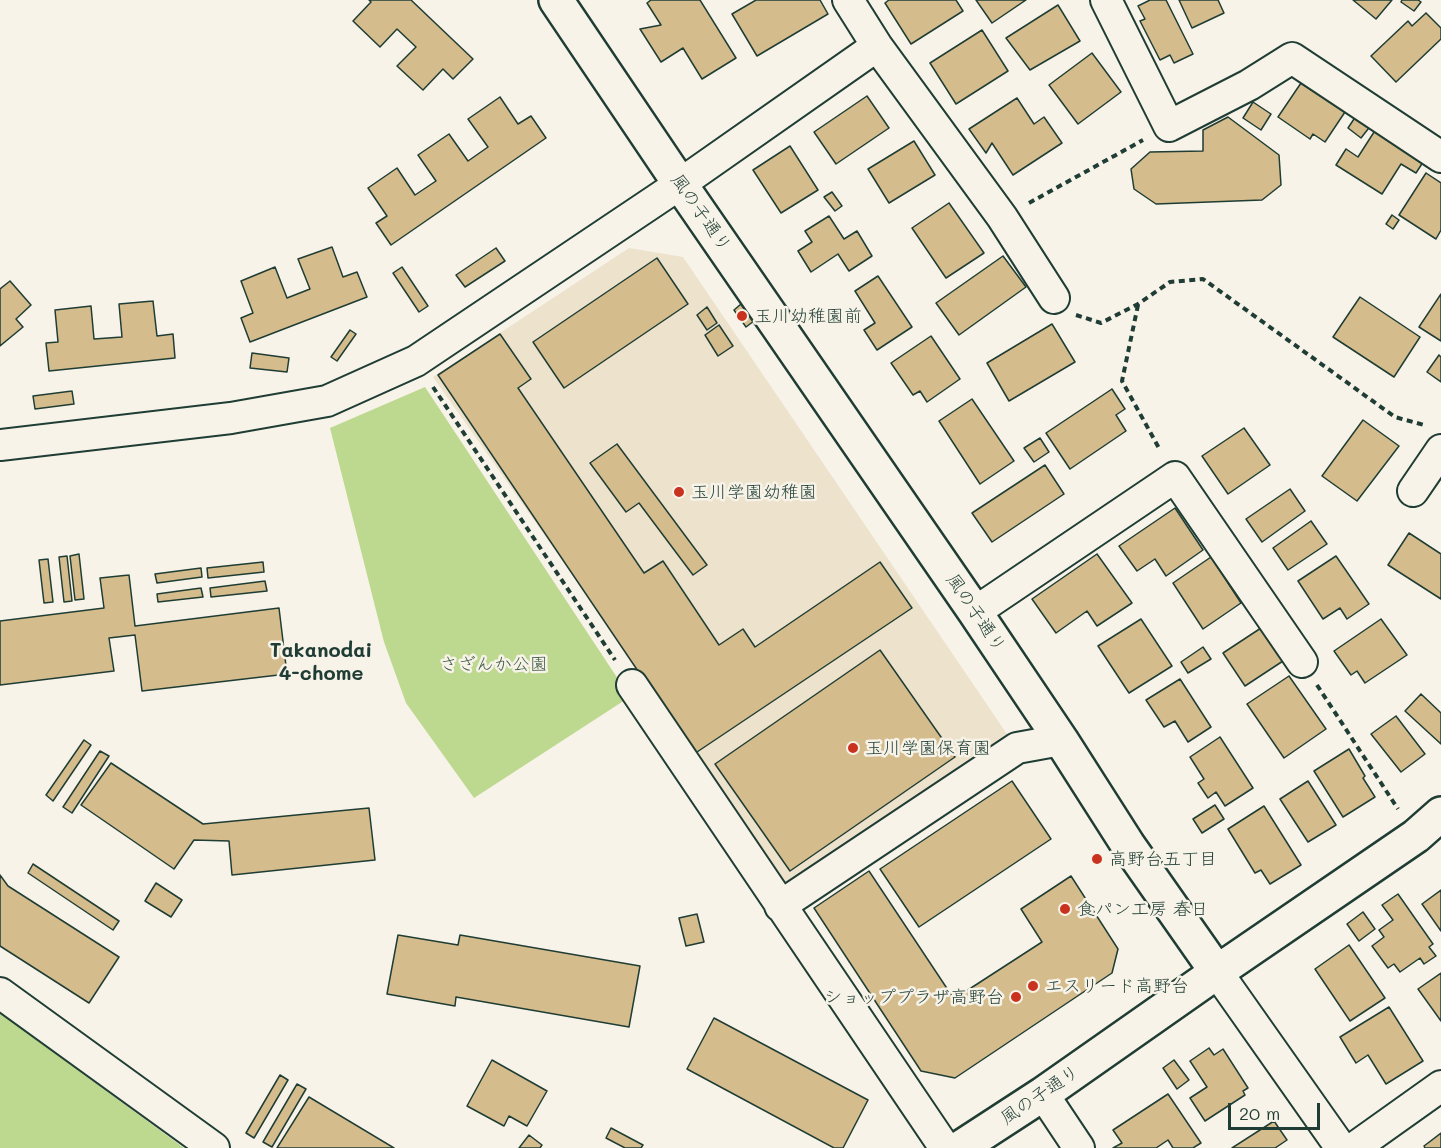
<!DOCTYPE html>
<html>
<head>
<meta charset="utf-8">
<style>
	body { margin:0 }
	#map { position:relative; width:1441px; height:1148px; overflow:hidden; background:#f7f3e8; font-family:Mali,sans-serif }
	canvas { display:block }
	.scale { position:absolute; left:1228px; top:1103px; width:92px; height:27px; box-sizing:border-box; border:3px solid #1f3d34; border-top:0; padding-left:8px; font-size:18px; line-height:21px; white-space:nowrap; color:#1f3d34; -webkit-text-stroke:4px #f7f3e8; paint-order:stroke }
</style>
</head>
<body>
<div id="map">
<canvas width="1441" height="1148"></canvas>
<div class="scale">20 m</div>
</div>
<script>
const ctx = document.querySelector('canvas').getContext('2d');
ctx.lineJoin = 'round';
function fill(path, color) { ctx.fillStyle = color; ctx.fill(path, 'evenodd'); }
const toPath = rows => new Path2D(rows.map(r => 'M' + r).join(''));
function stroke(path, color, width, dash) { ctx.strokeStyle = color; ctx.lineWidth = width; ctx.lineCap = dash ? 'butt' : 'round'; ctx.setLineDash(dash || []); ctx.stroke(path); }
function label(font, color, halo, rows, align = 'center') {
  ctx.font = font + ' Mali,"Klee One",sans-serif'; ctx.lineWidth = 5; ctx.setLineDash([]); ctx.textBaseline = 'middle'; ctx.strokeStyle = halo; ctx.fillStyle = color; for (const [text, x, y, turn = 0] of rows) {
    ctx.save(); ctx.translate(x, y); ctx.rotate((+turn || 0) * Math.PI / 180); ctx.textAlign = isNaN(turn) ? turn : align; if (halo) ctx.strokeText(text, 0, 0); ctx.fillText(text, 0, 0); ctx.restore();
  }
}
fill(toPath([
	[629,248,683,257,1009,737,786,886,637,666,433,377]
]), '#ede2cc');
fill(toPath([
	[425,387,622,685,625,700,474,798,406,703,384,642,330,428],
	[0,1013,184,1148,0,1148]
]), '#bdd88f');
const building = toPath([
	[369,0,411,0,473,59,453,79,443,69,423,90,397,66,416,47,397,29,380,47,353,21,371,2,369,0],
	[651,0,700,0,736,58,702,79,683,48,661,62,640,29,661,25,647,3,651,0],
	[756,0,820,0,828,14,757,56,732,14,756,0],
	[889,0,956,0,963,11,911,44,885,3,889,0],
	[976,0,1026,0,992,23,976,0],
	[1150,0,1166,0,1193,54,1174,63,1170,55,1160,60,1140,21,1145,19,1138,6,1150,0],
	[1179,0,1218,0,1224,13,1192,28,1179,0],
	[1353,0,1392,0,1376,19,1353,0],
	[1402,0,1418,0,1421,2,1414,11,1401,2,1402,0],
	[1058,5,1080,41,1030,70,1006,38,1058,5],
	[1426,13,1441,28,1441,39,1396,82,1371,56,1408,21,1412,26,1426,13],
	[982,30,1008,71,956,104,930,63,982,30],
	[1092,53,1121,92,1078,124,1049,85,1092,53],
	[1301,83,1345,112,1325,142,1313,134,1310,139,1278,117,1301,83],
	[867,96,889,128,836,164,814,132,867,96],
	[500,97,518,124,531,116,546,138,391,245,376,223,387,216,368,188,397,168,415,195,436,181,418,155,449,134,468,161,488,147,468,119,500,97],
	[1017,98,1034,124,1044,117,1062,143,1013,175,992,143,986,153,969,129,1017,98],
	[1253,102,1271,114,1261,130,1243,118,1253,102],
	[1358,113,1372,124,1361,138,1348,128,1358,113],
	[1228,117,1279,155,1281,185,1262,200,1156,204,1134,189,1131,169,1150,152,1203,151,1203,130,1228,117],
	[1376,129,1425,159,1416,173,1401,164,1382,194,1336,165,1346,149,1358,157,1376,129],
	[914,141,935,175,889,203,868,169,914,141],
	[790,146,818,190,781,213,753,170,790,146],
	[1426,173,1441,183,1441,230,1436,239,1399,215,1426,173],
	[832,192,842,206,835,211,824,197,832,192],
	[949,203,984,253,946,278,912,228,949,203],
	[1392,215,1399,220,1393,229,1386,224,1392,215],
	[829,216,844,239,857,231,872,256,849,271,838,254,811,272,798,251,812,242,805,231,829,216],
	[332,247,343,277,357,272,367,297,250,342,241,318,253,313,241,281,275,267,287,298,310,289,298,259,332,247],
	[496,248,505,261,465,287,456,275,496,248],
	[1003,256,1026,287,959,335,936,303,1003,256],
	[657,258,688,304,564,388,533,342,657,258],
	[402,267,428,306,419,312,393,273,402,267],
	[878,276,912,327,877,350,864,330,875,323,855,291,878,276],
	[10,281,31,305,16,319,23,327,0,346,0,289,10,281],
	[1441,294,1441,341,1419,327,1441,294],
	[1360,297,1420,337,1394,377,1333,337,1360,297],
	[153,301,157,336,173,334,175,358,49,371,46,343,58,342,55,310,91,306,94,339,122,337,119,304,153,301],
	[741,304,754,321,746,327,734,310,741,304],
	[707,307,717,323,707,330,697,315,707,307],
	[1052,324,1075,362,1009,401,987,363,1052,324],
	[719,325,733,346,718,356,705,335,719,325],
	[350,330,356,334,337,361,331,357,350,330],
	[500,334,531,379,518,388,644,573,663,561,719,645,743,629,755,647,880,562,912,608,694,754,438,375,500,334],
	[931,336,960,379,927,402,920,391,913,395,891,363,931,336],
	[252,353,289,358,287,372,250,368,252,353],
	[1439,355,1441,357,1441,382,1427,372,1439,355],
	[1112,389,1125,409,1116,415,1126,431,1070,469,1046,433,1112,389],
	[72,391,74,404,35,409,33,396,72,391],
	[972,399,1014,461,980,484,939,421,972,399],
	[1363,420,1399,446,1357,501,1322,476,1363,420],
	[1244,428,1270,465,1228,494,1202,456,1244,428],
	[1040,438,1049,452,1034,462,1024,448,1040,438],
	[617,444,707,565,693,575,639,503,626,512,590,463,617,444],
	[1045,465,1064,494,992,542,972,513,1045,465],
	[1290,489,1305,511,1262,542,1246,519,1290,489],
	[1175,508,1203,550,1166,576,1155,559,1137,571,1119,546,1175,508],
	[1311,521,1327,544,1288,570,1273,548,1311,521],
	[1409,533,1441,554,1441,599,1388,565,1409,533],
	[79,554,84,599,75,600,70,556,79,554],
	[1097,554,1132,603,1097,626,1087,611,1056,633,1032,599,1097,554],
	[67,556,72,601,64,602,59,557,67,556],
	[1336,556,1369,604,1347,619,1340,608,1323,619,1298,581,1336,556],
	[1211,557,1241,603,1203,629,1173,583,1211,557],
	[48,559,53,602,44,603,39,560,48,559],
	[263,562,264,572,208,578,207,568,263,562],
	[201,568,202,577,157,583,155,574,201,568],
	[129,575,135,626,279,608,287,674,142,691,135,635,109,638,114,671,0,685,0,621,104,608,100,578,129,575],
	[265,581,267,591,211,597,210,588,265,581],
	[201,588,203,597,158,602,157,594,201,588],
	[1141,619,1172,666,1129,693,1098,646,1141,619],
	[1381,619,1407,655,1365,683,1357,671,1351,675,1334,651,1381,619],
	[1261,628,1283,661,1245,686,1223,653,1261,628],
	[1203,647,1211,659,1188,673,1181,662,1203,647],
	[880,650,955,757,790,871,715,764,880,650],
	[1289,676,1326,729,1284,758,1247,704,1289,676],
	[1180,679,1211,727,1188,742,1175,721,1164,727,1146,700,1180,679],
	[1421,694,1441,713,1441,744,1405,711,1421,694],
	[1396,716,1425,754,1401,772,1371,734,1396,716],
	[1220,737,1253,788,1225,806,1216,792,1208,798,1198,783,1204,779,1190,757,1220,737],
	[84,740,91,745,53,801,46,795,84,740],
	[1349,749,1365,776,1363,778,1375,797,1343,817,1314,771,1349,749],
	[100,751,109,756,72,813,63,807,100,751],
	[111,763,203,824,369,808,375,860,232,875,229,841,194,840,174,869,81,805,111,763],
	[1012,781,1051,839,919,927,880,869,1012,781],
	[1308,781,1336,825,1308,842,1280,799,1308,781],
	[1215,805,1224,819,1202,833,1193,819,1215,805],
	[1264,806,1301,865,1270,884,1261,870,1255,873,1228,829,1264,806],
	[33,864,119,921,113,930,28,873,33,864],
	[869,871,954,999,1042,942,1021,909,1071,876,1118,949,1112,973,955,1078,921,1071,814,908,869,871],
	[0,875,8,886,119,957,89,1003,0,946,0,875],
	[156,883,182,900,171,917,145,901,156,883],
	[1441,890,1441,931,1422,904,1441,890],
	[1398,894,1433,944,1429,947,1436,956,1424,964,1420,958,1400,972,1394,964,1388,968,1372,946,1384,937,1379,930,1393,920,1382,905,1398,894],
	[1363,912,1375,929,1359,941,1347,924,1363,912],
	[697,914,704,942,686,946,679,918,697,914],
	[398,935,458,945,460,935,640,966,629,1027,456,997,455,1006,387,994,398,935],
	[1349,945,1385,998,1350,1021,1315,969,1349,945],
	[1441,973,1441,1021,1418,989,1441,973],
	[1389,1007,1423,1061,1386,1084,1368,1055,1356,1063,1340,1037,1389,1007],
	[714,1018,868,1100,843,1148,834,1148,687,1069,714,1018],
	[1209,1048,1214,1055,1223,1049,1248,1088,1243,1091,1245,1095,1205,1121,1190,1098,1207,1087,1190,1061,1209,1048],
	[492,1060,547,1091,527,1126,509,1116,504,1126,467,1106,492,1060],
	[1174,1060,1189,1080,1177,1089,1163,1068,1174,1060],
	[280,1075,288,1080,254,1138,246,1133,280,1075],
	[297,1084,306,1089,272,1147,263,1142,297,1084],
	[1168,1094,1201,1143,1193,1148,1173,1148,1168,1140,1156,1148,1113,1148,1122,1143,1113,1130,1168,1094],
	[309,1097,394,1148,277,1148,309,1097],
	[1274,1121,1287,1140,1275,1148,1232,1148,1274,1121],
	[611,1128,643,1145,641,1148,625,1148,606,1138,611,1128],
	[1441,1133,1441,1148,1425,1148,1424,1146,1441,1133],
	[529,1135,542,1145,540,1148,519,1148,529,1135]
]);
fill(building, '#d5bc8c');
stroke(building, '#1f3d34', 1.5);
const street = toPath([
	[848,0,877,46,1002,217,1054,298],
	[1106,0,1169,126,1249,85,1292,58,1441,157],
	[0,445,231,418,327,401,416,361,680,184,877,46],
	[1413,491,1441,450],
	[975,612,1175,477,1302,662],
	[632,685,945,1148],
	[780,906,1017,748,1061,740],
	[1217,972,1341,1148],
	[0,993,214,1148],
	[1043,1094,1079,1148],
	[1354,1148,1441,1086]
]);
const secondary = toPath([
	[556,0,680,184,975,612,1061,740,1128,845,1217,972],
	[960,1148,1043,1094,1217,972,1416,836,1441,814]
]);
stroke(street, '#1f3d34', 34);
stroke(secondary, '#1f3d34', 38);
stroke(toPath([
	[1029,203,1143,140],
	[1138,305,1122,381,1160,450],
	[1076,315,1101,323,1138,304,1170,282,1203,279,1395,417,1424,425],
	[433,387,615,660],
	[1317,685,1398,809]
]), '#1f3d34', 4, [6, 4.5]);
stroke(street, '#f7f3e8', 30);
stroke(secondary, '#f7f3e8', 33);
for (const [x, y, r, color] of [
	[742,316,6,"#c8321e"],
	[679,492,6,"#c8321e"],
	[853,748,6,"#c8321e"],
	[1097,859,6,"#c8321e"],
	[1065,909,6,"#c8321e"],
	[1033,986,6,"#c8321e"],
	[1016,997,6,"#c8321e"]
]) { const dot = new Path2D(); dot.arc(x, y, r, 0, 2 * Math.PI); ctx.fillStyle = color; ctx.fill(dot); stroke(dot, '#f7f3e8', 2); }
label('18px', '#1f3d34', '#f7f3e8', [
	["風の子通り",701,213,55],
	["風の子通り",976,613,56],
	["風の子通り",1040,1095,-34]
]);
label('18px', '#1f3d34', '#f7f3e8', [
	["玉川幼稚園前",754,316],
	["玉川学園幼稚園",691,492],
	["玉川学園保育園",865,748],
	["高野台五丁目",1109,859],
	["食パン工房 春日",1077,909],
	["エスリード高野台",1045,986],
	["ショッププラザ高野台",1004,997,"right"]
], 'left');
label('18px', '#3f5c46', '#f7f3e8', [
	["さざんか公園",494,664]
]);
label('bold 20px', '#1f3d34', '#f7f3e8', [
	["Takanodai",321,651],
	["4-chome",321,674]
]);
</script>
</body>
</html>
